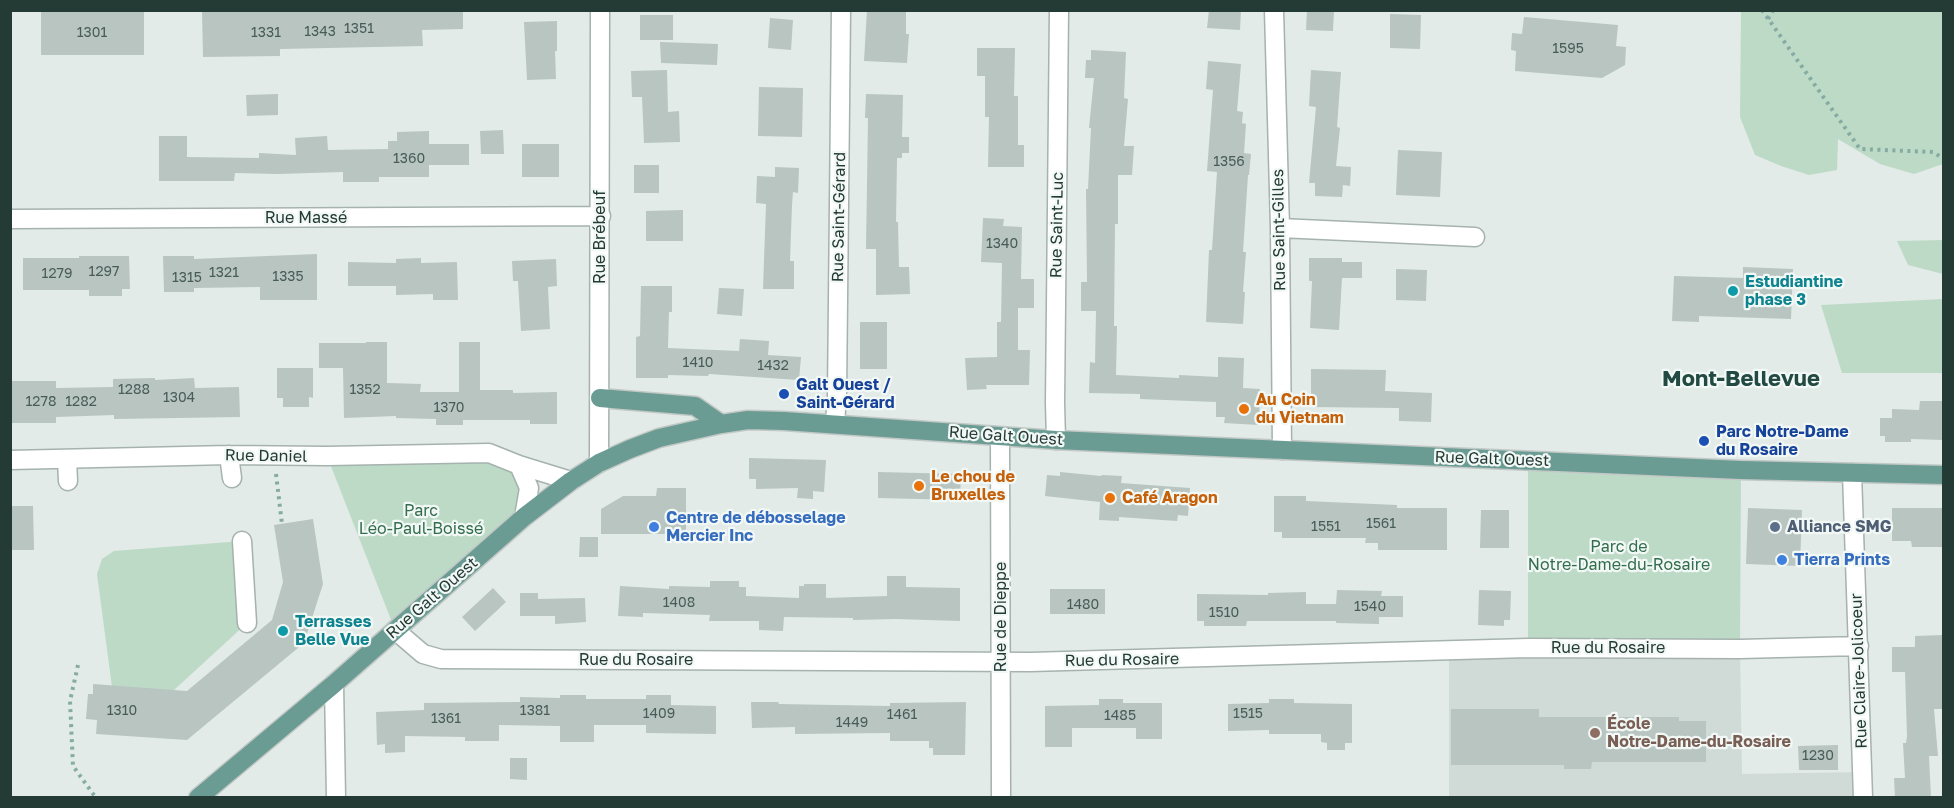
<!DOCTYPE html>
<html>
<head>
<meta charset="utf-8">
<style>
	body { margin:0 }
	#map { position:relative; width:1954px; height:808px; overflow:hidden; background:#e2ebe7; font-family:"Golos Text",sans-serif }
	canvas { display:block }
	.frame { position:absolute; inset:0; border:12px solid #243a35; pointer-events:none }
</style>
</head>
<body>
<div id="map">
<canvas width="1954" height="808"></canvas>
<div class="frame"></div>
</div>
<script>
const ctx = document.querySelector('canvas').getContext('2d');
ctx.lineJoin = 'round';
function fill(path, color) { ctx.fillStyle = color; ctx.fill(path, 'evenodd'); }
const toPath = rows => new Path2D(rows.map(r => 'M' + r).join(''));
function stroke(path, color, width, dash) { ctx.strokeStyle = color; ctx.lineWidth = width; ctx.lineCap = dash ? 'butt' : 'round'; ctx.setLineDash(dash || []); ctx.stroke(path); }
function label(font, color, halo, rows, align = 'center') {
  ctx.font = font + ' "Golos Text",sans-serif'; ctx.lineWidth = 4.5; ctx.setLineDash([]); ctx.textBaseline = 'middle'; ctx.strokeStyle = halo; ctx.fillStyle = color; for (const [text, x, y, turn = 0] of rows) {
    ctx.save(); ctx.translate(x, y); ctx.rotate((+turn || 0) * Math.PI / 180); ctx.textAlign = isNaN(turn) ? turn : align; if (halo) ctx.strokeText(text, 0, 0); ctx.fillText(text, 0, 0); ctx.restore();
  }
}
fill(toPath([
	[1740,649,1742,774,1862,772,1863,798,1449,798,1449,651]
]), '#d0dad6');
fill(toPath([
	[1741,11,1943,11,1943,164,1914,174,1880,164,1838,139,1837,170,1809,175,1781,166,1755,155,1740,117],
	[1943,240,1943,274,1908,265,1897,241],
	[1943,299,1943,373,1842,373,1821,305],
	[489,453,519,465,524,517,395,630,327,456],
	[1528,461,1741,470,1740,649,1528,648],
	[242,541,247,623,173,691,112,687,97,574,102,559,114,551]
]), '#bddac7');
fill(toPath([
	[41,10,144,11,144,55,41,55],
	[252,10,463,10,463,29,422,30,423,46,280,49,280,56,203,57,202,12],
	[867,10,906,10,906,34,909,34,907,63,864,61],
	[1209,10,1241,10,1240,30,1207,28],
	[1307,10,1334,10,1333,31,1306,30],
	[1390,14,1421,15,1420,49,1390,48],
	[640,15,673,15,673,40,640,40],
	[1524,17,1618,25,1616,46,1626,47,1625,65,1602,78,1515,71,1516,51,1511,50,1512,33,1522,34],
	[770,18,793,20,791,50,768,48],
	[557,21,557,51,555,51,556,79,527,80,524,22],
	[660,42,718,44,717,65,661,63],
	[977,48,1015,48,1014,96,1018,96,1018,145,1024,145,1024,167,988,167,989,117,985,117,985,76,977,76],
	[1091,50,1126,52,1124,98,1128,99,1124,146,1134,146,1132,175,1118,175,1118,224,1115,224,1114,326,1117,326,1116,375,1179,378,1179,375,1218,377,1218,357,1244,358,1243,388,1260,389,1259,425,1224,423,1225,417,1216,417,1216,402,1140,399,1140,394,1089,393,1090,362,1095,363,1096,311,1081,311,1081,282,1087,282,1086,189,1088,189,1091,128,1089,128,1094,78,1085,78,1086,60,1091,60],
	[1208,61,1241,64,1237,111,1243,112,1242,123,1246,124,1244,153,1251,154,1249,175,1248,175,1243,252,1246,252,1243,292,1245,292,1243,324,1206,322,1209,250,1212,250,1217,172,1207,171,1213,90,1206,89],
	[667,70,668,112,679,111,680,142,644,143,642,97,632,97,631,71],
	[1311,70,1341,72,1337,127,1340,128,1336,166,1351,167,1350,186,1343,185,1342,197,1315,196,1315,183,1309,183,1316,107,1309,106],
	[759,87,803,88,802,137,758,136],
	[278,94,278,115,247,116,246,95],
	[866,94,903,95,902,137,909,137,909,153,902,153,902,158,897,158,896,222,898,222,899,267,909,267,910,294,876,295,876,249,866,249,868,118,865,118],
	[503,130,504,154,481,154,480,131],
	[429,131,429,144,469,144,469,165,429,165,429,177,379,177,379,182,343,182,343,172,278,174,235,173,234,181,159,181,159,136,187,136,187,157,259,158,259,153,296,155,295,138,327,136,328,150,388,149,388,141,397,141,397,132],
	[522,144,559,144,559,177,522,177],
	[1398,150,1442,152,1440,197,1396,195],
	[634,165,659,165,659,193,634,193],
	[775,167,799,168,798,193,793,192,792,205,790,261,794,261,794,289,763,289,766,204,756,203,757,176,775,177],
	[683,210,683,241,646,241,646,211],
	[983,218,1004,219,1003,226,1022,227,1021,279,1034,279,1034,308,1018,308,1018,350,1030,350,1029,385,986,385,987,389,967,390,965,358,997,357,997,322,1001,322,1002,263,981,262],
	[317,254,317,300,260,300,260,287,194,288,194,292,164,292,163,256,194,256,194,259],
	[79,256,129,256,130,289,122,289,122,296,89,296,89,290,23,290,23,258,79,258],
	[421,258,421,263,457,262,458,300,433,300,433,294,396,295,396,286,348,286,348,262,396,263,396,259],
	[1309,258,1342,258,1342,262,1362,262,1362,278,1342,278,1339,330,1310,328,1312,281,1309,281],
	[556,259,557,286,548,287,550,329,521,331,518,281,513,281,512,261],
	[1743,267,1793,269,1791,319,1699,316,1699,322,1672,321,1674,276,1743,278],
	[1396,269,1427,270,1426,301,1396,300],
	[641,286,672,286,672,312,669,312,668,348,739,351,740,339,769,341,768,355,801,357,799,380,709,374,708,376,668,375,668,378,636,378,636,337,640,336],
	[719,288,744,289,742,316,717,314],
	[860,322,887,322,887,369,860,369],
	[366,342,387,342,387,383,421,384,420,392,459,392,459,342,480,342,480,390,513,390,513,393,557,392,557,424,530,424,530,420,463,420,463,425,436,425,436,419,396,418,396,416,344,418,343,368,319,368,319,343,366,343],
	[277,368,313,368,313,398,309,397,309,407,283,407,283,398,277,398],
	[1311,369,1386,370,1385,391,1432,393,1431,422,1399,421,1399,408,1311,407],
	[155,378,155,380,194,378,195,388,239,387,240,417,114,419,114,415,56,417,56,423,10,423,10,381,56,381,56,388,113,387,113,379],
	[1920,401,1944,401,1944,440,1911,439,1911,442,1885,442,1885,436,1880,436,1880,418,1892,418,1892,409,1919,410],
	[749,458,826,460,824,492,813,491,813,499,797,498,798,488,756,489,756,479,749,479],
	[878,472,961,474,960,500,878,498],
	[1060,472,1101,476,1102,475,1122,476,1121,483,1190,488,1188,516,1178,515,1177,521,1119,517,1119,521,1099,520,1100,502,1045,496,1047,475,1060,476],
	[657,488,686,488,686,534,601,534,601,509,623,496,656,496],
	[1274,496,1306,496,1306,501,1397,505,1397,508,1447,508,1447,550,1378,550,1378,543,1365,543,1366,538,1282,538,1282,532,1274,532],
	[10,506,33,506,34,550,10,550],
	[1748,508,1802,510,1800,566,1746,564],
	[1892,508,1944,508,1944,547,1912,547,1911,541,1892,541],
	[1481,510,1509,510,1509,548,1480,548],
	[313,519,323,584,304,643,187,740,96,734,97,720,86,719,88,694,93,694,93,684,187,691,272,620,283,582,274,525],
	[580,537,598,537,598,557,579,557],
	[887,576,906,576,906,587,960,588,960,621,896,619,853,620,853,618,784,617,783,631,759,630,759,621,709,621,710,615,643,613,643,617,618,616,620,586,669,589,669,586,710,587,710,581,739,581,739,587,746,587,746,596,799,598,799,586,804,586,804,584,826,584,826,598,887,596],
	[493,588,506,602,475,631,462,617],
	[1050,589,1105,589,1105,614,1050,614],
	[1337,590,1382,591,1381,596,1403,596,1403,617,1379,617,1379,624,1336,623,1336,621,1247,621,1246,626,1204,626,1204,621,1197,621,1197,594,1268,595,1268,593,1306,592,1306,604,1336,604],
	[1479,590,1511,591,1510,620,1504,620,1504,626,1478,625],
	[520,593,538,593,538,599,585,598,586,622,555,624,555,616,520,616],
	[1943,635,1944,709,1934,709,1938,756,1929,756,1931,798,1895,798,1894,778,1905,778,1903,743,1906,743,1907,736,1905,672,1892,672,1892,647,1915,647,1915,636],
	[560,695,586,695,586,699,646,699,646,695,671,695,671,705,716,706,716,734,646,733,646,725,594,725,594,742,560,742,560,726,499,725,499,741,465,741,465,737,405,736,405,752,385,753,385,744,377,745,376,712,424,710,424,703,520,702,520,697,560,698],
	[1099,699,1123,699,1123,703,1162,703,1162,739,1136,739,1136,728,1072,728,1072,747,1045,747,1045,706,1099,705],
	[1269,699,1294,699,1294,703,1352,704,1352,743,1345,743,1345,750,1327,750,1327,743,1321,742,1321,734,1269,734,1269,730,1228,731,1228,704,1269,703],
	[751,702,778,702,779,704,890,706,890,703,966,702,965,755,933,755,933,748,929,748,929,741,890,741,890,733,795,734,795,727,752,728],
	[1451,709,1539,709,1539,717,1679,717,1679,721,1706,721,1706,762,1592,762,1591,769,1564,769,1564,765,1451,765],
	[1838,745,1838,770,1799,770,1798,746],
	[510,758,527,758,527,780,510,779]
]), '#b8c5c1');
const minor = toPath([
	[1274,10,1280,228,1282,450],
	[10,219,601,216],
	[1280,228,1475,237],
	[835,423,837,396,841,10],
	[1000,437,1001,798],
	[1056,440,1055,403,1059,10],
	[229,455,232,478],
	[67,459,68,481],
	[10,460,229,455,327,456,489,453,519,465,571,481],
	[599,463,600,10],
	[519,465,529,488,524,517],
	[1852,473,1863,798],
	[242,541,247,623],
	[395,630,423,654,441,659,1030,662,1528,648,1740,649,1859,646],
	[334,684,336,798]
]);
const major = toPath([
	[600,398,695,406,721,424],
	[198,798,334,684,524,517,571,481,599,463,630,449,659,438,721,424,748,420,784,421,1056,440,1741,470,1944,475]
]);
stroke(minor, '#a5b2ae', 21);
stroke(major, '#c2c8c6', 21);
stroke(toPath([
	[1762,10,1860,149,1933,152,1944,159],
	[1768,19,1773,10],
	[276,474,282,524],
	[78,665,70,701,73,766,96,798]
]), '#86aba2', 4, [3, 4.5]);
stroke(minor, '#fff', 18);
stroke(major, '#6b9c93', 18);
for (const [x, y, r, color] of [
	[1733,291,6,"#0f9aa8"],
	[784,394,6,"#1a4fb4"],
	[1244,409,6,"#e8710a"],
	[1704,441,6,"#1a4fb4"],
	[919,486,6,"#e8710a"],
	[1110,498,6,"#e8710a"],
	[654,527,6,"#3f7fe0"],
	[1775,527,6,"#5c6f8a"],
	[1782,560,6,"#3f7fe0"],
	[283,631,6,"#0f9aa8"],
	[1595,733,6,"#8d6e63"]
]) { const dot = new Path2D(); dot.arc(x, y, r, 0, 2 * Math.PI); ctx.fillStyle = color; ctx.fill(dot); stroke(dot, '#f2f8f5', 2); }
label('14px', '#495d58', null, [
	["1351",359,29],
	["1343",320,32],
	["1301",92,33],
	["1331",266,33],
	["1595",1568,49],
	["1360",409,159],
	["1356",1229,162],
	["1340",1002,244],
	["1297",104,272],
	["1321",224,273],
	["1279",57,274],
	["1335",288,277],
	["1315",187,278],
	["1410",698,363],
	["1432",773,366],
	["1288",134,390],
	["1352",365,390],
	["1304",179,398],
	["1278",41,402],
	["1282",81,402],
	["1370",449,408],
	["1561",1381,524],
	["1551",1326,527],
	["1408",679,603],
	["1480",1083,605],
	["1540",1370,607],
	["1510",1224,613],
	["1310",122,711],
	["1381",535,711],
	["1409",659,714],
	["1515",1248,714],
	["1461",902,715],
	["1485",1120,716],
	["1361",446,719],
	["1449",852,723],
	["1230",1818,756]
]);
label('16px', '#243a35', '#f2f8f5', [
	["Rue Saint-Gérard",839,217,-89],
	["Rue Massé",306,218],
	["Rue Saint-Luc",1057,225,-89],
	["Rue Saint-Gilles",1279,230,-91],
	["Rue Brébeuf",600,237,-90],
	["Rue Galt Ouest",1006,436,4],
	["Rue Daniel",266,456,1],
	["Rue Galt Ouest",1492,459,2],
	["Rue Galt Ouest",432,598,-41],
	["Rue de Dieppe",1001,617,-90],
	["Rue du Rosaire",1608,648],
	["Rue du Rosaire",636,660],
	["Rue du Rosaire",1122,660,-1],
	["Rue Claire-Jolicoeur",1859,671,-92]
]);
label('bold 16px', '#0d838f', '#f2f8f5', [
	["Estudiantine",1745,282],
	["phase 3",1745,300],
	["Terrasses",295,622],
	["Belle Vue",295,640]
], 'left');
label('bold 16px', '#164399', '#f2f8f5', [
	["Galt Ouest /",796,385],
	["Saint-Gérard",796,403],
	["Parc Notre-Dame",1716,432],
	["du Rosaire",1716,450]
], 'left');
label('bold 16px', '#c56008', '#f2f8f5', [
	["Au Coin",1256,400],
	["du Vietnam",1256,418],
	["Le chou de",931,477],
	["Bruxelles",931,495],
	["Café Aragon",1122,498]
], 'left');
label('16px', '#326d4d', '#f2f8f5', [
	["Parc",421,511],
	["Léo-Paul-Boissé",421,529],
	["Parc de",1619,547],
	["Notre-Dame-du-Rosaire",1619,565]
]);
label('bold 16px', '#366cbe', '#f2f8f5', [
	["Centre de débosselage",666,518],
	["Mercier Inc",666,536],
	["Tierra Prints",1794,560]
], 'left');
label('bold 16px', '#4e5e75', '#f2f8f5', [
	["Alliance SMG",1787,527]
], 'left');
label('bold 16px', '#785e54', '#f2f8f5', [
	["École",1607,724],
	["Notre-Dame-du-Rosaire",1607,742]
], 'left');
label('bold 22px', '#224a43', '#f2f8f5', [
	["Mont-Bellevue",1741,379]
]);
</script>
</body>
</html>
